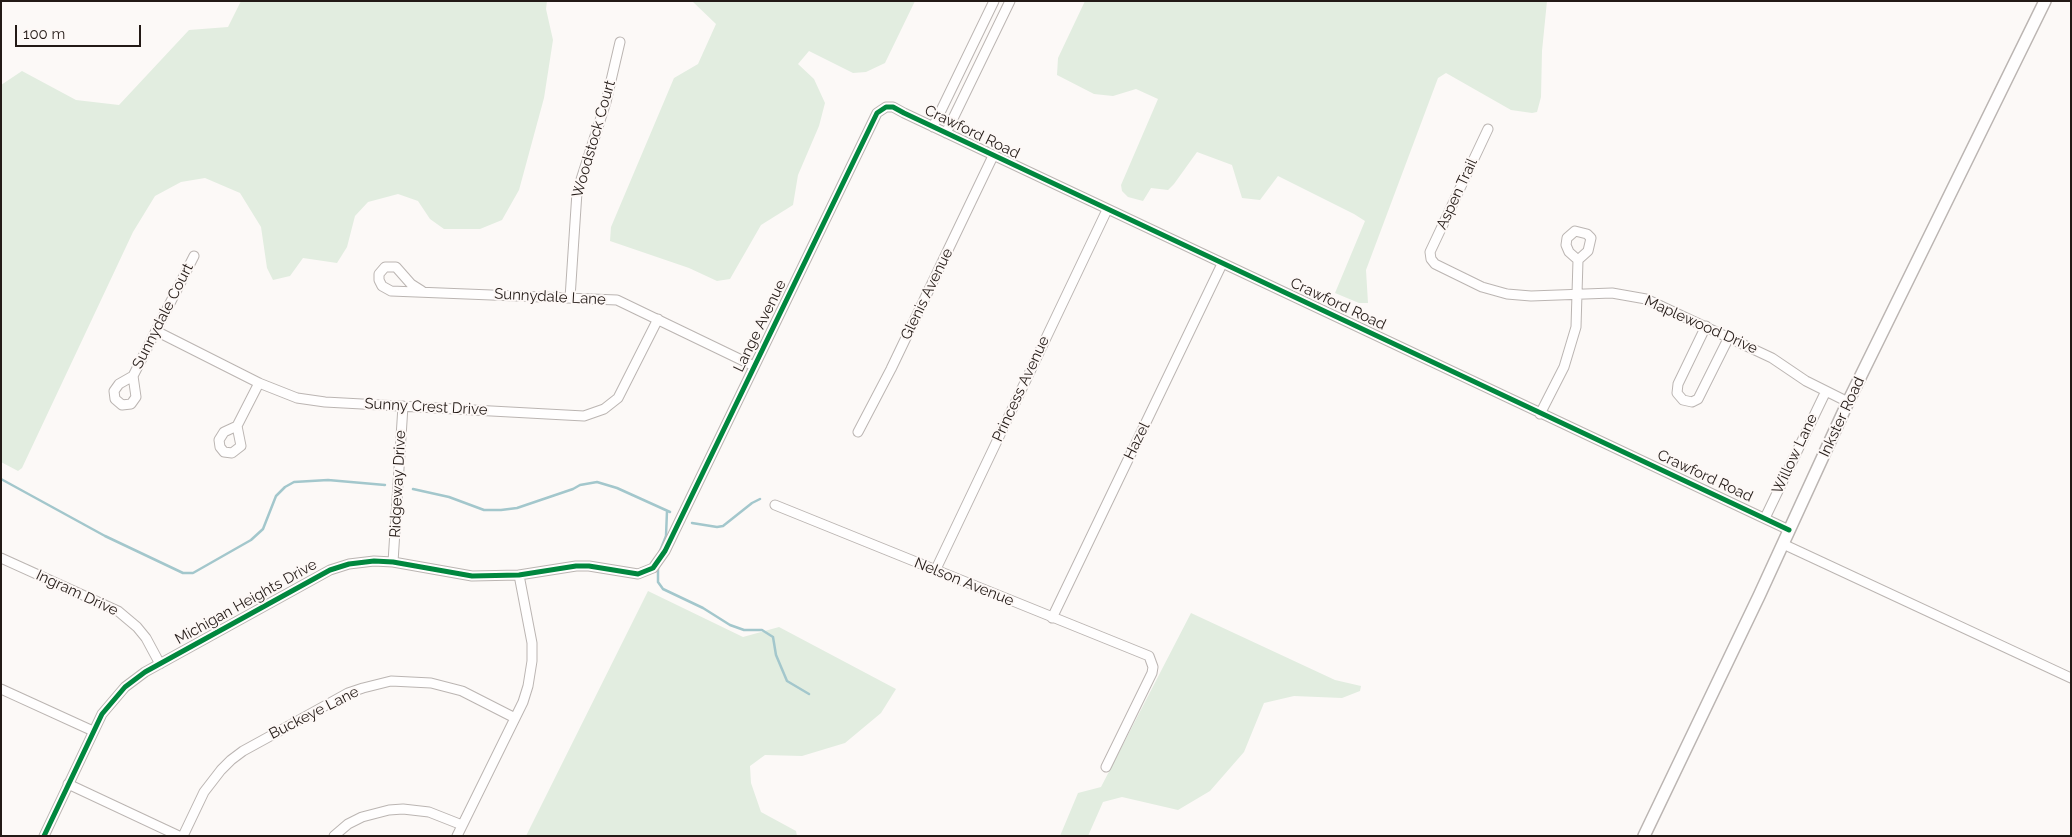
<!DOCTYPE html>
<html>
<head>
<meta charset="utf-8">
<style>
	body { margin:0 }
	#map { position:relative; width:2072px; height:837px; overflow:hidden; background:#fcf9f7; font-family:Raleway,sans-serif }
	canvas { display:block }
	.frame { position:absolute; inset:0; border:2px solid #231a16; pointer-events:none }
	.scale { position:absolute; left:15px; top:25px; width:126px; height:22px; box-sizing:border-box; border:2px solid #231a16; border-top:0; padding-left:6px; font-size:15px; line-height:18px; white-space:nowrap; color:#231a16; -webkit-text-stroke:4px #fdf8f6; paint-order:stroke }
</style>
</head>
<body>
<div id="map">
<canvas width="2072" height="837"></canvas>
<div class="frame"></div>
<div class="scale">100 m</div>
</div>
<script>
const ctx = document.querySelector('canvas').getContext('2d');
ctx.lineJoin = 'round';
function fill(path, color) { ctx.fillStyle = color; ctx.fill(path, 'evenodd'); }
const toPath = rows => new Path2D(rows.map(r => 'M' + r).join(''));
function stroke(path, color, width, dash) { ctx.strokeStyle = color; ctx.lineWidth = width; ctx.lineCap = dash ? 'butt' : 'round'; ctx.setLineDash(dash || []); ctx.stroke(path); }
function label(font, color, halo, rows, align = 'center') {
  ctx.font = font + ' Raleway,sans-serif'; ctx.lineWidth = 4; ctx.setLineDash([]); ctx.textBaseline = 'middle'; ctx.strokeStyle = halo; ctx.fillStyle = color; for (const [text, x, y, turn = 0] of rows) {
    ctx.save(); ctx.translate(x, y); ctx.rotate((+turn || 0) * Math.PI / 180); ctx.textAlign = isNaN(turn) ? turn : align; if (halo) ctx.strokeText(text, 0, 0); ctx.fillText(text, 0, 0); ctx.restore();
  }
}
fill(toPath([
	[241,1,547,1,546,9,553,40,544,98,519,190,502,220,480,229,444,229,430,219,418,201,398,194,368,202,355,216,347,247,337,263,303,258,290,276,273,280,267,268,261,227,240,193,205,178,181,182,155,196,133,232,22,468,18,471,1,462,1,85,22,71,76,100,119,105,189,30,228,27],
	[692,1,915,1,885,63,866,72,853,73,809,51,798,64,814,79,825,103,819,126,798,175,793,205,761,225,730,279,717,281,689,268,610,241,611,227,674,78,698,64,716,24],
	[1085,1,1547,1,1542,51,1541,97,1537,112,1532,113,1511,110,1446,73,1438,78,1366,270,1368,303,1359,303,1335,293,1365,221,1354,214,1278,176,1260,200,1242,198,1232,165,1197,152,1174,184,1168,190,1151,188,1143,201,1128,197,1122,191,1121,185,1158,99,1136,89,1113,96,1094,94,1057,75,1058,58],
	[648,591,743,637,779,627,896,689,881,713,845,743,802,756,765,755,750,766,751,783,761,812,796,831,797,836,526,836],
	[1191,613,1335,680,1361,686,1360,691,1342,698,1294,696,1264,703,1244,752,1210,791,1178,810,1122,797,1103,802,1088,836,1060,836,1078,793,1101,787]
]), '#e2ede0');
stroke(toPath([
	[1,479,105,536,183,573,193,573,251,540,263,529,276,496,285,487,294,482,328,480,385,485],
	[413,489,449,497,484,510,501,510,517,508,573,489,580,485,597,482,617,488,670,512],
	[692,523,717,527,723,526,752,503,760,499],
	[660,551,666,536,667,511],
	[658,567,658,582,663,589,703,608,730,625,744,630,762,630,773,637,776,655,787,681,809,694]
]), '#a3c7cc', 2.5);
const minor = toPath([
	[933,127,994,1],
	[1488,129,1430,252,1431,259,1435,264,1482,287,1507,294,1531,296,1612,293,1646,299,1772,358,1806,381,1848,402],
	[946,133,1010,1],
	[422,291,411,284,396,267,385,267,379,274,379,280,382,286,391,291,617,300,754,366],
	[570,298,577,192,606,102,620,42],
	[1706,326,1678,384,1677,393,1683,400,1692,402,1698,399,1729,337],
	[156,331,259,383,297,398,325,402,584,416,604,409,618,398,658,319],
	[133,376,136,397,131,404,122,405,115,399,114,391,119,384,133,376,194,256],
	[1540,414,1564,367,1576,327,1578,260,1569,252,1566,245,1567,238,1575,231,1587,234,1591,238,1588,251,1578,260],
	[237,426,241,446,232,453,224,452,220,447,219,440,224,432,237,426,259,383],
	[858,432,891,369,993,156],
	[775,505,1149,656,1153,667,1152,673,1106,767],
	[1765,518,1826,391],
	[1783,544,2071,678],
	[1,558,118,611,137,627,146,638,160,664],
	[393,562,403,406],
	[936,569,1107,210],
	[1052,618,1222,264],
	[1,689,93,731],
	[68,784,179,836],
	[44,836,102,714,125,687,145,672,330,570,349,564,374,561,393,562,472,576,519,575,576,566,589,566,638,574,653,568,665,551,877,113,886,107,893,107,904,113,1789,530],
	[183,836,204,792,221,770,231,760,243,751,274,734,348,693,363,688,391,681,431,683,462,691,515,718],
	[334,836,348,824,362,817,389,810,403,809,429,812,462,825],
	[457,836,523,702,528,686,532,661,532,643,519,575]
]);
const tertiary = toPath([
	[1644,836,1759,596,1848,402,2045,1]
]);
stroke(minor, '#bbb5b2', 11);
stroke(tertiary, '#bbb5b2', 14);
stroke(minor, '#fffefe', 9);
stroke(tertiary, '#fffefe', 11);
stroke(toPath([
	[44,836,102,714,125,687,145,672,330,570,349,564,374,561,393,562,472,576,519,575,576,566,589,566,638,574,653,568,665,551,877,113,886,107,893,107,904,113,1789,530]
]), '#00873e', 5);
label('15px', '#231a16', '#fdf8f6', [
	["Crawford Road",972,132,26],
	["Woodstock Court",594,139,-74],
	["Aspen Trail",1457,194,-65],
	["Glenis Avenue",927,294,-64],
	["Sunnydale Lane",550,297,3],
	["Crawford Road",1338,304,25],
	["Sunnydale Court",163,316,-63],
	["Maplewood Drive",1701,325,24],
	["Lange Avenue",760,326,-64],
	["Princess Avenue",1021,389,-65],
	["Sunny Crest Drive",426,407,3],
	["Inkster Road",1842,417,-65],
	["Hazel",1137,441,-64],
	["Willow Lane",1795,454,-65],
	["Crawford Road",1705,476,25],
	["Ridgeway Drive",398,484,-87],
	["Nelson Avenue",964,582,22],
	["Ingram Drive",77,593,25],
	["Michigan Heights Drive",246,602,-29],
	["Buckeye Lane",314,713,-27]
]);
</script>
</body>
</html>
